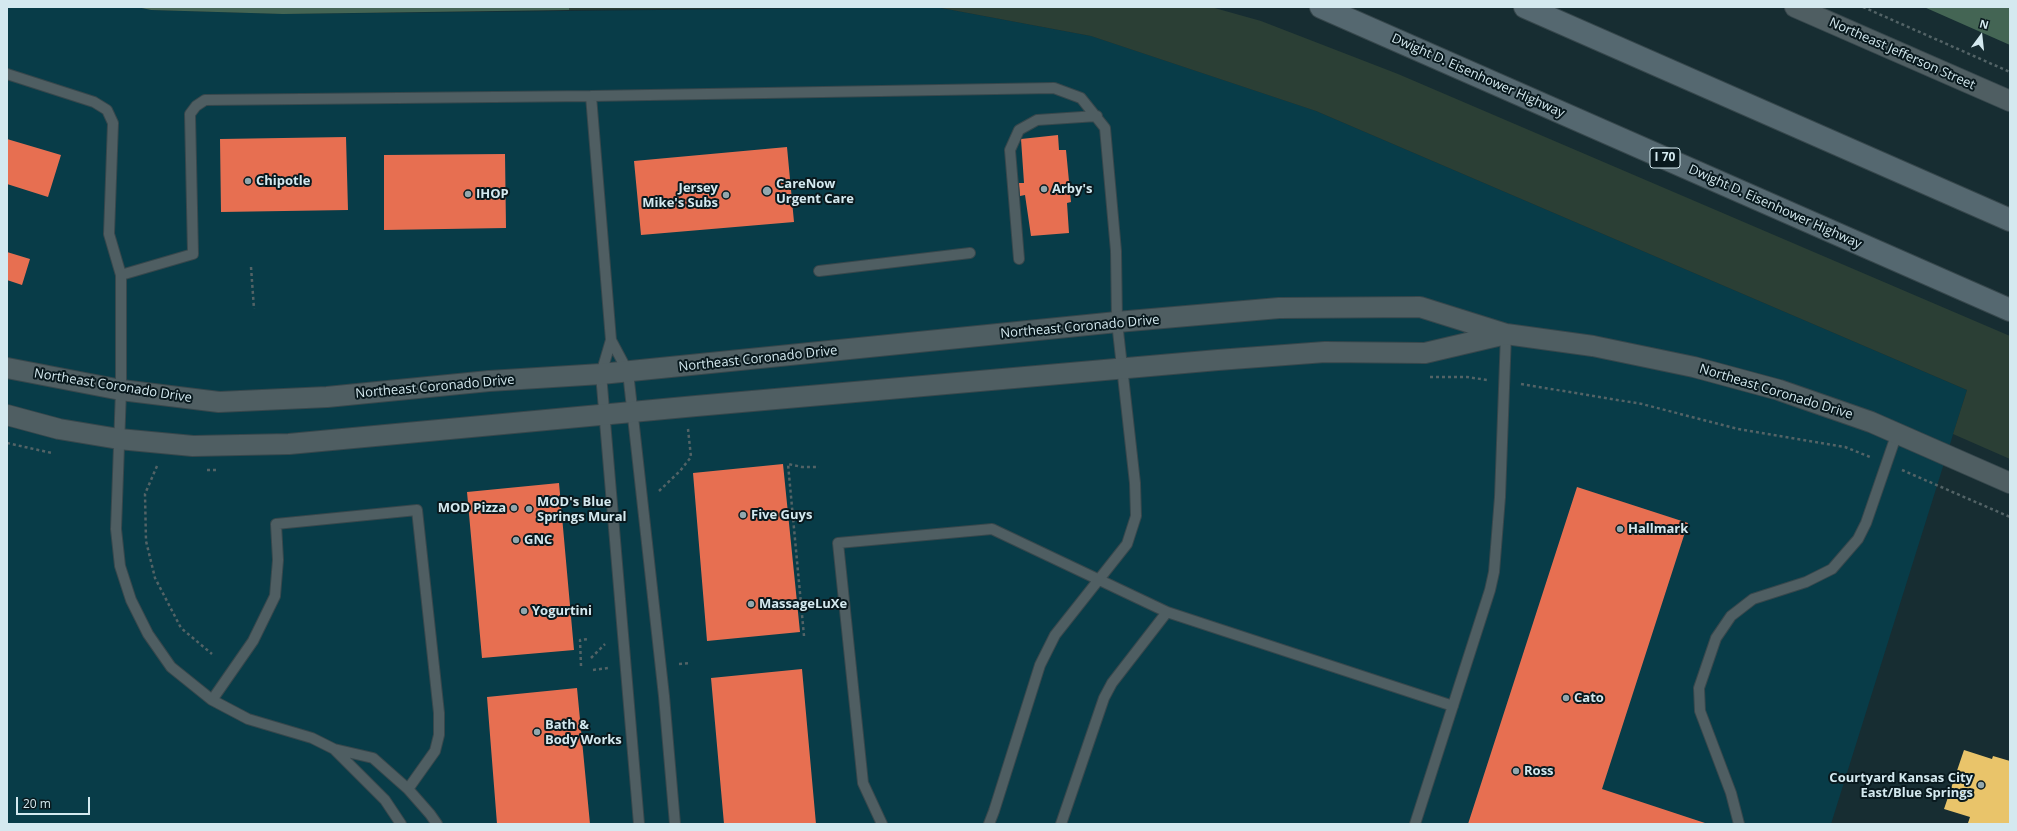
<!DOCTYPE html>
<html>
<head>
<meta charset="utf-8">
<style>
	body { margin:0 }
	#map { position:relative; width:2017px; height:831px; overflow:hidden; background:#172d32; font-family:"Open Sans",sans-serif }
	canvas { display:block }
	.frame { position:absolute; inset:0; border:8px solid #d4e9ef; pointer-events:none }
	.north { position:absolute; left:1961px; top:16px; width:40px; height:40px; -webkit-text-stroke:3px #09191e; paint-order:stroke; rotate:15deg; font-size:11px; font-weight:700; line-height:16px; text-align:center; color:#d4e9ef }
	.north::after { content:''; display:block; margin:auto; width:14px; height:18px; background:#d4e9ef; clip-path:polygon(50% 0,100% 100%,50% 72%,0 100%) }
	.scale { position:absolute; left:16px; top:797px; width:74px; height:18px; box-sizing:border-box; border:2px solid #d4e9ef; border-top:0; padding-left:5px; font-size:12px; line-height:14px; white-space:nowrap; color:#d4e9ef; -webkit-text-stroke:3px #09191e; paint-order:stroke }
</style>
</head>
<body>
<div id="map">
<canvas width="2017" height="831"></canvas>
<div class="frame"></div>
<div class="north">N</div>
<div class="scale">20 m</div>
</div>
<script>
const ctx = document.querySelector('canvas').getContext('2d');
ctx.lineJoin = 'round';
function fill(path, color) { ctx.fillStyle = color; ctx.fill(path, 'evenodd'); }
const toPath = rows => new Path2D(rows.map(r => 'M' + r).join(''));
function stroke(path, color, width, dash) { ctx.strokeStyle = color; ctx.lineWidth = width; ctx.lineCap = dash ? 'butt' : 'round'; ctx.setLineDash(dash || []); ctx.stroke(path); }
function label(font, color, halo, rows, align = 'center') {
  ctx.font = font + ' "Open Sans",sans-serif'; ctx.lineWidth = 4; ctx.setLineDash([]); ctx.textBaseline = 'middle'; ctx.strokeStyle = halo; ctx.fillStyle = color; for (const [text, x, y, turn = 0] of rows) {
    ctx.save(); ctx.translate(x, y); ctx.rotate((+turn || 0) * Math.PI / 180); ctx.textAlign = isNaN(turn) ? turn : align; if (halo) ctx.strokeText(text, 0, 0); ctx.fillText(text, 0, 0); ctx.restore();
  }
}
fill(toPath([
	[7,7,137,7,151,10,283,14,936,7,1091,36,1316,111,1967,390,1831,824,7,824]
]), '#083c48');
fill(toPath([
	[569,7,847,7,569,10],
	[936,7,1211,7,1261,21,1398,74,2010,336,2010,459,1953,434,1967,390,1316,111,1091,36]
]), '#2b3f35');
fill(toPath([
	[137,7,569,7,569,10,283,14,151,10],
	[1924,7,2010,7,2010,45]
]), '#446554');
fill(toPath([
	[1964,750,1992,759,1993,756,2010,761,2010,824,1970,824,1968,823,1970,817,1944,809]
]), '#e9c46a');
fill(toPath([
	[1058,135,1059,150,1066,150,1071,202,1067,203,1069,233,1031,236,1025,195,1020,196,1019,183,1024,183,1021,139],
	[346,137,348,210,221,212,220,139],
	[7,139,61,155,48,197,7,184],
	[787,147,794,222,641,235,634,161],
	[505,154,506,228,384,230,384,155],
	[7,252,30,259,22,285,7,280],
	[783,464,800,632,707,641,693,473],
	[559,483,574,650,482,658,467,492],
	[1577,487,1688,523,1602,789,1708,824,1468,824],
	[802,669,816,824,724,824,711,678],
	[577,688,590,824,497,824,487,697]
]), '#e76f51');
const service = toPath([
	[7,74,94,102,107,110,113,123,109,234,121,275,121,390,116,529,120,566,131,600,148,634,171,667,212,700,248,719,312,738,334,749,373,758,408,789,430,814,437,824],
	[591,96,1054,88,1081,98,1105,128,1116,251,1117,322,1135,483,1136,516,1127,544,1055,635,1040,665,994,811,989,824],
	[1019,259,1010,150,1019,130,1037,120,1097,116],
	[819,271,970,253],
	[121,275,193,254,190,114,196,106,205,100,591,96,611,340,601,374,639,824],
	[611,340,628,372,664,696,675,824],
	[212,700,253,641,275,596,278,560,276,524,417,510,439,713,439,735,435,751,408,789],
	[334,749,385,800,401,824],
	[882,824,863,783,838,543,992,529,1167,612,1453,706],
	[1061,824,1104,698,1112,683,1167,612],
	[1415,824,1490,590,1494,572,1500,497,1506,334],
	[1739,824,1731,793,1700,711,1699,688,1716,638,1731,616,1753,599,1806,582,1832,569,1858,539,1866,523,1897,433]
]);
const minor = toPath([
	[1795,7,2010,101],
	[7,368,121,390,219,402,327,397,489,381,601,374,1117,322,1279,308,1420,307,1506,334,1593,346,1694,367,1779,390,1871,422,2010,483],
	[7,415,59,429,119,439,193,446,289,444,696,406,1218,360,1325,352,1425,353,1506,334]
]);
const motorway = toPath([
	[1321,7,2010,310],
	[1525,7,2010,220]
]);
stroke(service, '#37474c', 12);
stroke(minor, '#37474c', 22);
stroke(motorway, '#37474c', 24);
stroke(toPath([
	[1863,7,2010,72],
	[251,267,254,309],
	[1430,377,1467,377,1487,380],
	[1521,384,1642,404,1738,429,1845,447,1870,457],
	[7,443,52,453],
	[157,466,145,494,146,541,155,578,181,628,212,654],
	[207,470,218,470],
	[1902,470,2010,517],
	[659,491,680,471,691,457,688,429],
	[804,636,788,464,802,467,819,467],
	[591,658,605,644],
	[679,664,691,663],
	[581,666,580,640,589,639],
	[593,670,608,668]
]), '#536366', 2.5, [3, 3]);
stroke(service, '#4f5e62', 10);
stroke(minor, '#4f5e62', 20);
stroke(motorway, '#556870', 22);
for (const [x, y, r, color] of [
	[248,181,4,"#92a7ad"],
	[1044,189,4,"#92a7ad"],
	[767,191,5,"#92a7ad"],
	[468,194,4,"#92a7ad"],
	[726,195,4,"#92a7ad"],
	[514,508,4,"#92a7ad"],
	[529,509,4,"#92a7ad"],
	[743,515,4,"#92a7ad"],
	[1620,529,4,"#92a7ad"],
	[516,540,4,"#92a7ad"],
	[751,604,4,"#92a7ad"],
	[524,611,4,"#92a7ad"],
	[1566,698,4,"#92a7ad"],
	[537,732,4,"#92a7ad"],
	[1516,771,4,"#92a7ad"],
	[1981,785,4,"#92a7ad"]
]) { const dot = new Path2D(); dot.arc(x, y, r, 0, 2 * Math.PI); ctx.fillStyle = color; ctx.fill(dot); stroke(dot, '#09191e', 1.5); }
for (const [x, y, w] of [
	[1665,158,30]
]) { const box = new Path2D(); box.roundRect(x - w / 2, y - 10, w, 20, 3); ctx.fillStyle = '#09191e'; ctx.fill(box); stroke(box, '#d4e9ef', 1); }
label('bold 12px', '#d4e9ef', null, [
	["I 70",1665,158]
]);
label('13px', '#d4e9ef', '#09191e', [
	["Northeast Jefferson Street",1902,54,24],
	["Dwight D. Eisenhower Highway",1478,76,24],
	["Dwight D. Eisenhower Highway",1775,207,24],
	["Northeast Coronado Drive",1080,327,-5],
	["Northeast Coronado Drive",758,359,-6],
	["Northeast Coronado Drive",113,386,9],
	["Northeast Coronado Drive",435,387,-5],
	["Northeast Coronado Drive",1776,392,17]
]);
label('bold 13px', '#d4e9ef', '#09191e', [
	["Chipotle",256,181],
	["CareNow",776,184],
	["Urgent Care",776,199],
	["Jersey",718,188,"right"],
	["Mike's Subs",718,203,"right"],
	["Arby's",1052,189],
	["IHOP",476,194],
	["MOD's Blue",537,502],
	["Springs Mural",537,517],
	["MOD Pizza",506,508,"right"],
	["Five Guys",751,515],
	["Hallmark",1628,529],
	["GNC",524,540],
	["MassageLuXe",759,604],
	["Yogurtini",532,611],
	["Cato",1574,698],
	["Bath &",545,725],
	["Body Works",545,740],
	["Ross",1524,771],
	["Courtyard Kansas City",1973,778,"right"],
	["East/Blue Springs",1973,793,"right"]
], 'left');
</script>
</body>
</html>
